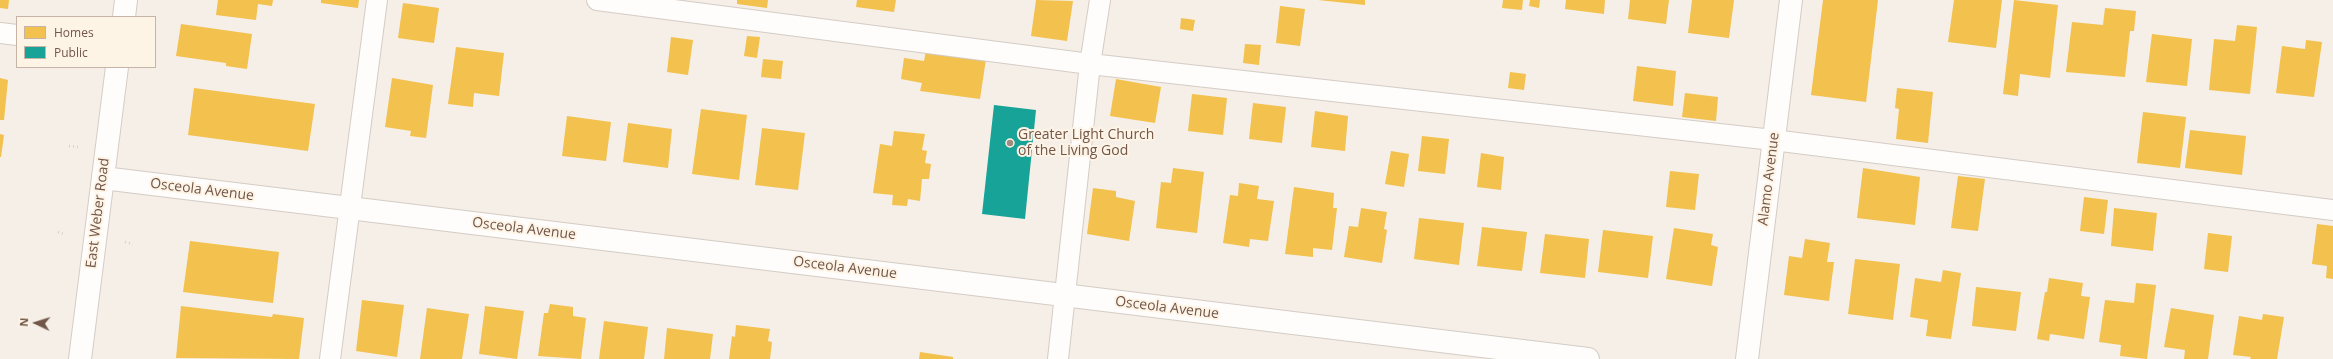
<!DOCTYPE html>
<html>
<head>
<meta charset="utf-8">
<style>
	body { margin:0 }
	#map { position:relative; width:2333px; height:359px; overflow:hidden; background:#f5efe7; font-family:"Open Sans",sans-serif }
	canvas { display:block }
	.legend { position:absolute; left:16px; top:16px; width:140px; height:52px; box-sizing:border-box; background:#fef4e6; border:1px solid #c6b5a7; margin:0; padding:5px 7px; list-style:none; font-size:12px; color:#715649 }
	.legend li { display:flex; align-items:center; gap:8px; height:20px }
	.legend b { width:20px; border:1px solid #c6b5a7 }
	.north { position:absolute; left:16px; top:303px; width:40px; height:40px; -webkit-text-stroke:3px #fef4e6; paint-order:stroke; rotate:274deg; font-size:11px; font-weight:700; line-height:16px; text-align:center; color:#715649 }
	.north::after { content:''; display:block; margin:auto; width:14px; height:18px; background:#715649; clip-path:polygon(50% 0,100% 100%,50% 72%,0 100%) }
</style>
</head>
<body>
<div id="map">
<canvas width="2333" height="359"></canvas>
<ul class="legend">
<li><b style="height:11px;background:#f2c14e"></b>Homes</li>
<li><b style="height:11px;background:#17a398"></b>Public</li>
</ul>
<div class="north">N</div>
</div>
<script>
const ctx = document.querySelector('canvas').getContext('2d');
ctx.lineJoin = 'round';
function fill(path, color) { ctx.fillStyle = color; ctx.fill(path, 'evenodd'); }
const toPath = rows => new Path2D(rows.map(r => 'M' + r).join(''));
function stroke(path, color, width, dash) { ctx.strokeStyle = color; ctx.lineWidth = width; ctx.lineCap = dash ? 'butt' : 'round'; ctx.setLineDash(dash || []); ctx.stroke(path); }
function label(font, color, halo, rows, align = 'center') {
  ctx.font = font + ' "Open Sans",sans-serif'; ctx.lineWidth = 4; ctx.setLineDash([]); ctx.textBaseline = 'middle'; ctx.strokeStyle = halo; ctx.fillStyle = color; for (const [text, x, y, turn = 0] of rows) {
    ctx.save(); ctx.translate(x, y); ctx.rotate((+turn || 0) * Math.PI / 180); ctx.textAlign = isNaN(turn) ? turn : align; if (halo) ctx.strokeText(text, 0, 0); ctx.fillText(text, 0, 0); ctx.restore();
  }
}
fill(toPath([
	[0,0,9,0,8,9,0,8],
	[218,0,273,0,272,6,258,4,256,20,216,15],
	[321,0,359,0,358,8,321,3],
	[737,0,768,0,767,8,737,4],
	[857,0,896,0,894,12,856,7],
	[1036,0,1073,1,1067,41,1031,36],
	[1318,0,1365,0,1365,5],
	[1503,0,1523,0,1522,10,1502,8],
	[1530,0,1540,0,1539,8,1529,6],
	[1566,0,1605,0,1604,14,1565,9],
	[1630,0,1669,0,1666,24,1628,19],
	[1692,0,1734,0,1729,38,1688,33],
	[1823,0,1878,0,1866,102,1811,95],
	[1954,0,2002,0,1996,48,1948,42],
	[2014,0,2058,5,2050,78,2020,74,2018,96,2003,94],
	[403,3,439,8,434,43,398,38],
	[1280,6,1305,9,1300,46,1276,43],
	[2105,8,2136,11,2134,31,2130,31,2125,77,2066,72,2072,22,2103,25],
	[1181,18,1195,20,1193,31,1180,29],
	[181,24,252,34,247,69,226,66,226,63,176,56],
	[2237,25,2257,27,2250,94,2209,90,2214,39,2235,41],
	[2152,34,2192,39,2187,86,2146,82],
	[747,36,760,37,757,58,744,56],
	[671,37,693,40,688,75,667,72],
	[2306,40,2322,42,2314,97,2276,93,2282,46,2305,49],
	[1245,44,1261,45,1259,65,1243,63],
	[456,47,504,53,499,96,474,93,473,107,448,104],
	[926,51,986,59,980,99,920,91,922,83,901,79,904,58,924,61],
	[763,59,783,61,781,79,761,77],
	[1637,66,1676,71,1673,106,1633,101],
	[1510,72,1526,74,1524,90,1508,88],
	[0,78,8,80,4,120,0,120],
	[392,78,433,85,426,138,410,136,411,131,385,127],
	[1116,79,1161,87,1155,123,1110,116],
	[194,88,315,104,308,151,188,135],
	[1897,88,1933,92,1928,143,1896,139,1899,109,1895,108],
	[1685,93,1718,97,1716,121,1682,117],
	[1192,94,1227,98,1223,135,1188,131],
	[1253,103,1286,107,1282,143,1249,139],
	[701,109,747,115,739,180,692,174],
	[1315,111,1348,116,1345,151,1311,147],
	[2143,112,2186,117,2180,168,2137,163],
	[567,116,611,122,606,161,562,156],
	[628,123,672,129,668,168,623,162],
	[762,128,805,133,798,190,755,185],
	[2190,130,2246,136,2242,175,2185,168],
	[894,131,925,134,922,150,927,151,925,163,931,164,929,179,922,179,920,201,908,199,907,206,892,205,893,195,873,193,880,144,892,146],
	[0,134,4,135,1,157,0,157],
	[1422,136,1449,139,1445,174,1418,171],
	[1391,151,1409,154,1404,187,1385,184],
	[1481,153,1504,157,1501,190,1477,187],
	[1173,168,1204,172,1197,233,1156,228,1161,182,1171,183],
	[1863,168,1920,177,1915,225,1857,218],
	[1670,171,1699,174,1695,210,1666,207],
	[1958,176,1985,179,1978,231,1951,228],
	[1239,183,1259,186,1257,199,1274,201,1268,241,1250,239,1249,247,1223,243,1230,195,1238,196],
	[1294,187,1334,193,1333,208,1337,208,1332,250,1313,248,1313,257,1285,254],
	[1093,188,1116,191,1116,197,1135,201,1129,241,1087,234],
	[2084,197,2108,200,2104,234,2080,231],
	[1361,208,1387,212,1384,229,1387,230,1382,263,1344,257,1349,226,1358,227],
	[2114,208,2157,213,2153,251,2111,246],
	[1419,218,1464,223,1459,265,1414,259],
	[2317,224,2333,226,2333,279,2326,278,2327,266,2312,264],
	[1482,227,1527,232,1522,271,1477,266],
	[1674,228,1713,234,1711,245,1718,247,1712,286,1666,279],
	[1603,230,1653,236,1648,278,1598,272],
	[2208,233,2232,236,2228,272,2204,269],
	[1545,234,1589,239,1585,278,1540,273],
	[1805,239,1830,243,1827,262,1834,262,1829,301,1784,295,1789,256,1802,258],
	[190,241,279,252,273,303,183,292],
	[1855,259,1900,264,1893,320,1848,314],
	[1943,270,1961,273,1951,339,1926,336,1928,320,1910,317,1915,278,1941,282],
	[2049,278,2083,283,2081,296,2090,297,2084,339,2050,334,2049,341,2037,339,2045,292,2047,292],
	[2136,283,2156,285,2147,359,2120,356,2121,345,2099,342,2105,300,2134,303],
	[1976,287,2021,292,2016,331,1972,326],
	[362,300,404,305,397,357,356,351],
	[550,304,573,307,573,316,586,318,581,359,538,356,544,313,548,313],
	[181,306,272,317,273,314,304,318,299,359,176,358],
	[485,306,524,311,517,359,479,354],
	[427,308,469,314,462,359,420,359],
	[2171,308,2214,315,2208,359,2184,359,2185,350,2164,347],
	[2263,314,2284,317,2277,359,2250,359,2251,357,2233,355,2239,316,2262,320],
	[604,321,648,327,644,359,599,359],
	[736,325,770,329,768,341,772,342,770,359,729,359,732,336,735,337],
	[667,328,713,334,710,359,664,359],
	[920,352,953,357,953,359,919,359]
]), '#f2c14e');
fill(toPath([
	[994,105,1036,110,1025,219,982,214]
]), '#17a398');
const service = toPath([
	[597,0,1090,64,1773,140,2333,210],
	[0,33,17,35],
	[330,359,377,0],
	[1058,359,1090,64,1100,0]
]);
const minor = toPath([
	[103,178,1588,359],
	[1747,359,1791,0]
]);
const tertiary = toPath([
	[124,17,126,0],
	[80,359,117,67]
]);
stroke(service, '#d4ccc5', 22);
stroke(minor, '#d4ccc5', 24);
stroke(tertiary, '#d4ccc5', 24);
stroke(toPath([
	[69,146,78,147],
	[58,232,64,234],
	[125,242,133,244]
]), '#d7cec9', 2.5, [1, 3]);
stroke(service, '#fefdfb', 20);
stroke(minor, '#fefdfb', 22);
stroke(tertiary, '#fefdfb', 22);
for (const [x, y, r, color] of [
	[1010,143,4,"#9f8c80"]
]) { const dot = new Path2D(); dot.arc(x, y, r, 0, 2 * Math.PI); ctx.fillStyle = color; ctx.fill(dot); stroke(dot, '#fef4e6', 1.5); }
label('14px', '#715649', '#fef4e6', [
	["Greater Light Church",1018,135],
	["of the Living God",1018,151]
], 'left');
label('14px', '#715649', '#fef4e6', [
	["Alamo Avenue",1769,179,-83],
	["Osceola Avenue",202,190,7],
	["East Weber Road",98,213,-83],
	["Osceola Avenue",524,229,7],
	["Osceola Avenue",845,268,7],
	["Osceola Avenue",1167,308,7]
]);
</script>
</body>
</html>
